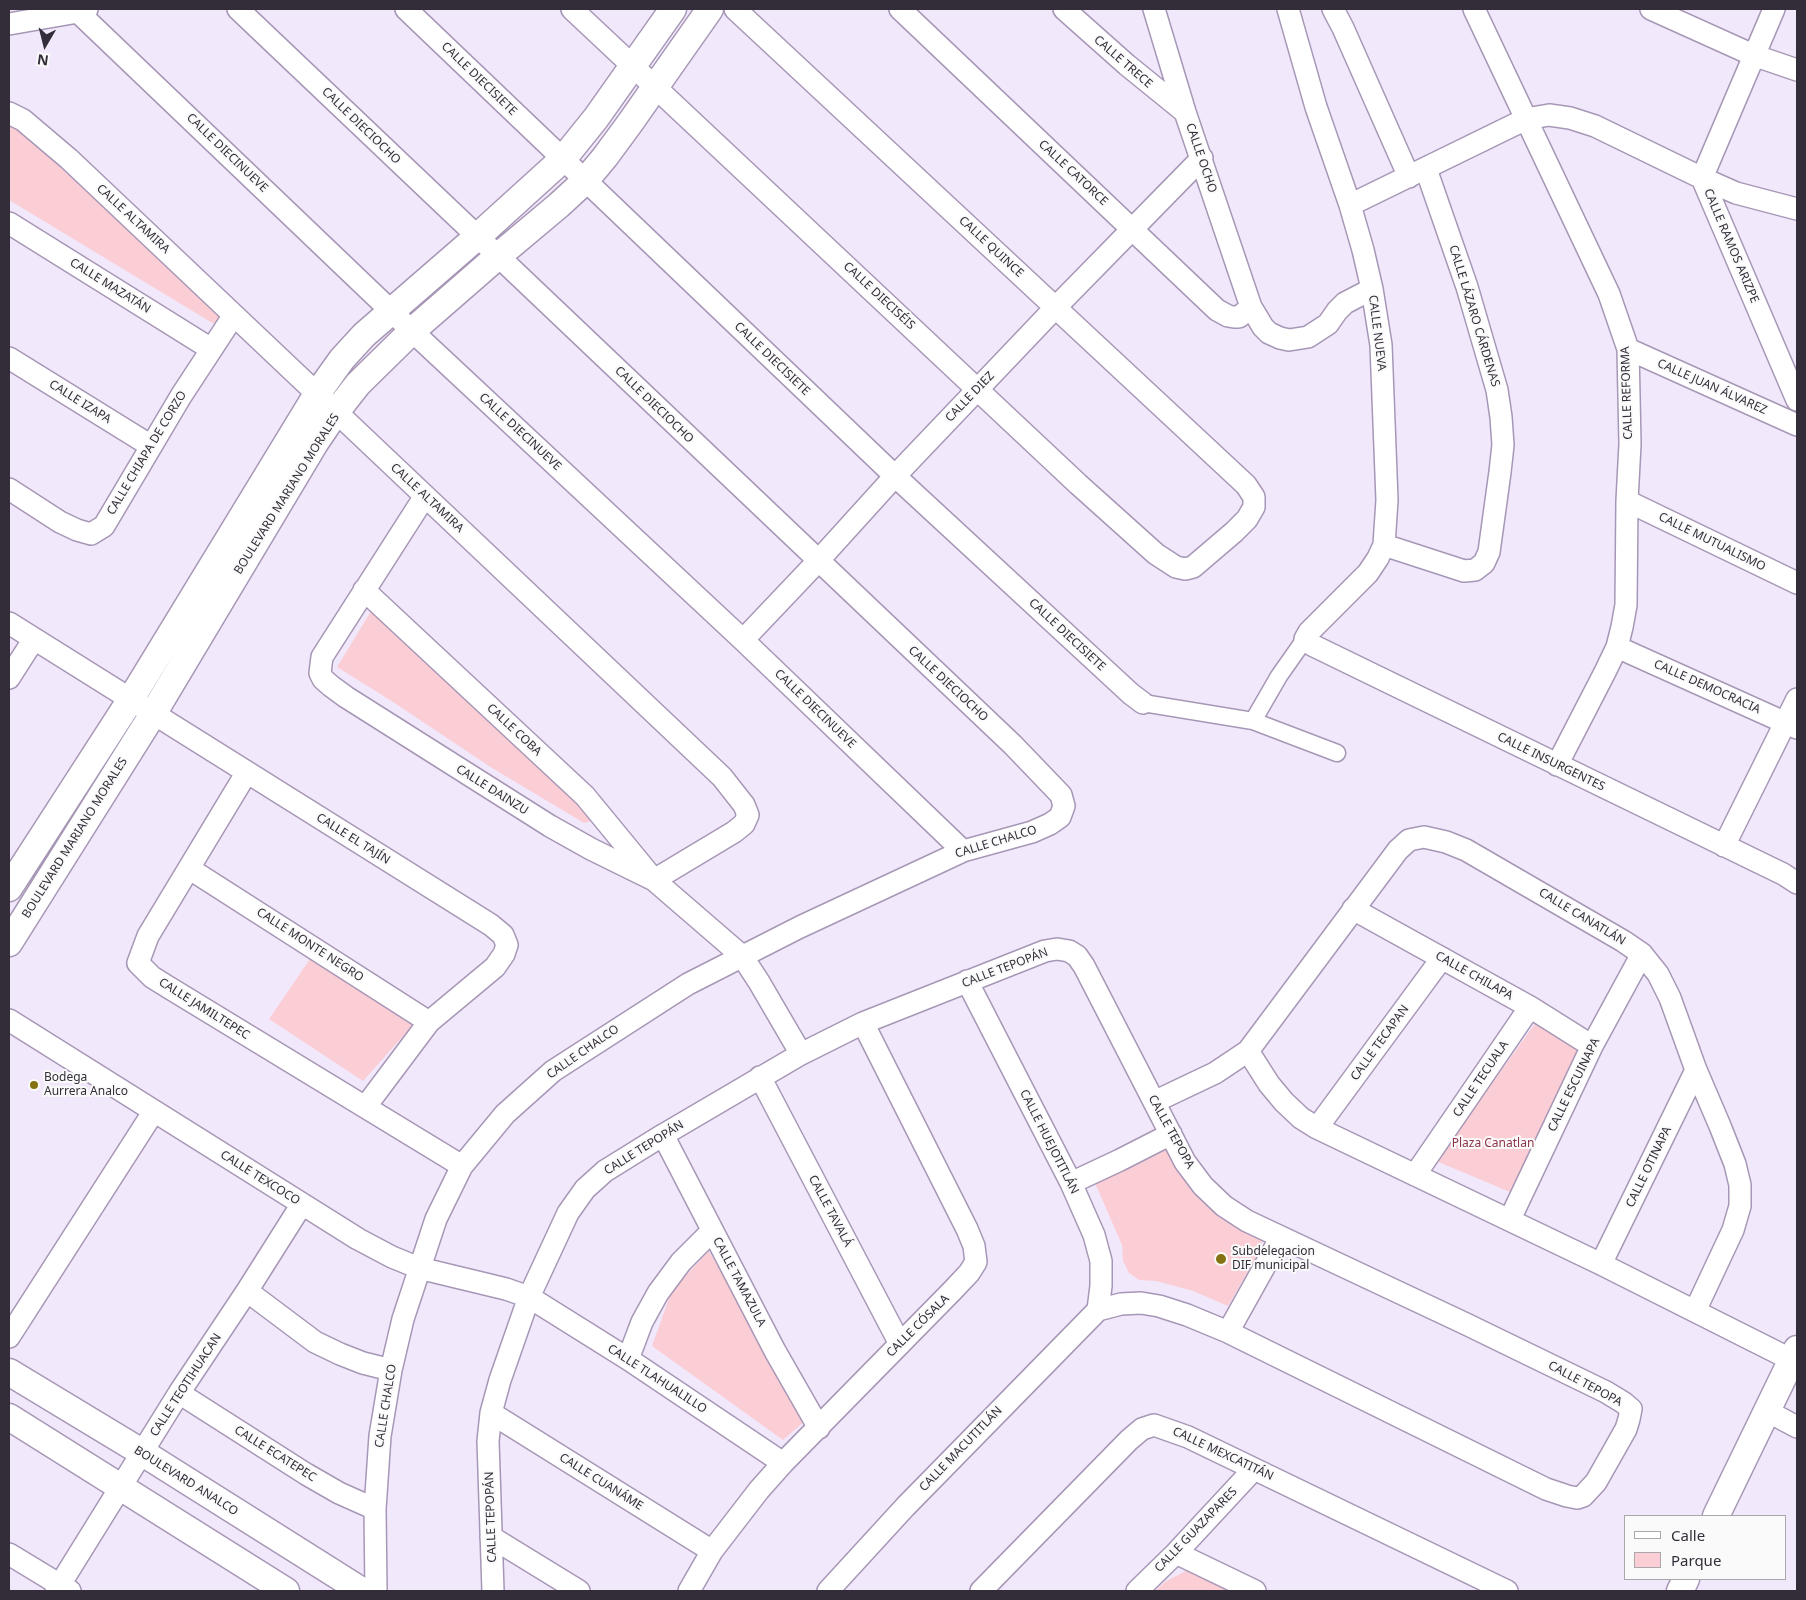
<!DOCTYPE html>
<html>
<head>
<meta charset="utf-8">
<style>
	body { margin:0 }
	#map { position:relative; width:1806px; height:1600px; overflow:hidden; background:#f2e8fc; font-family:"Noto Sans",sans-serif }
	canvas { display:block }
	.frame { position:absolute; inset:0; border:10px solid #332d39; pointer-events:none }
	.legend { position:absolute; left:1624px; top:1515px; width:162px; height:65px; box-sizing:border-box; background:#fafafa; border:1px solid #aaa8ad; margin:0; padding:6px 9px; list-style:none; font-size:15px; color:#332d39 }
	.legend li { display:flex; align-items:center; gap:10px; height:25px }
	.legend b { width:25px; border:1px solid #aaa8ad }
	.north { position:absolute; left:20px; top:20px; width:50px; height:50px; -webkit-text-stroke:4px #fafafa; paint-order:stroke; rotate:188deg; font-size:14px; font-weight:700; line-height:20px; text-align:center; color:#332d39 }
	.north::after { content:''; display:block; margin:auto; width:18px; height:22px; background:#332d39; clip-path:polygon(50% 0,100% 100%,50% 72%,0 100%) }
</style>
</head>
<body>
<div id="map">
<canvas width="1806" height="1600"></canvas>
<div class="frame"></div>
<ul class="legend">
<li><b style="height:6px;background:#fff"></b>Calle</li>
<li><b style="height:14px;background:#fbced5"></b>Parque</li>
</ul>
<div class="north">N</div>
</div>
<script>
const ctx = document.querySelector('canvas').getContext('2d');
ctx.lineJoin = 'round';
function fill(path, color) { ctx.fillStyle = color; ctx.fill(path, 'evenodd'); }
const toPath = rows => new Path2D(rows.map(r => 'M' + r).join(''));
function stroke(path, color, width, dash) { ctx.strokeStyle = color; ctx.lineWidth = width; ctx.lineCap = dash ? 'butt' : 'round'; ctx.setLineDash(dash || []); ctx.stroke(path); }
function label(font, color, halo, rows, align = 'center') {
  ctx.font = font + ' "Noto Sans",sans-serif'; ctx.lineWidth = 4; ctx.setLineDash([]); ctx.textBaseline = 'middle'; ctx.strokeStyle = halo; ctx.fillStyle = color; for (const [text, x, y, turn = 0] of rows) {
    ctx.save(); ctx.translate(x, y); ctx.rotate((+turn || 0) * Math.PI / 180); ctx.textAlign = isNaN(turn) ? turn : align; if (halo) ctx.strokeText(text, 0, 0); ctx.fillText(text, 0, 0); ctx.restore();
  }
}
fill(toPath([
	[9,119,226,313,214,324,9,200],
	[373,608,596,820,584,823,492,768,390,700,337,667],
	[310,959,414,1024,363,1081,269,1019],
	[1539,1018,1582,1049,1510,1192,1436,1161],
	[1167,1145,1263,1237,1260,1250,1228,1306,1193,1291,1156,1281,1139,1280,1129,1273,1123,1261,1122,1245,1095,1183],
	[709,1251,772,1360,805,1421,783,1440,652,1346,672,1290],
	[1189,1569,1236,1591,1155,1591,1165,1582]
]), '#fbced5');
const pedestrian = toPath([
	[1143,703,1253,721,1337,753],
	[1253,721,1279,676,1305,639]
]);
const minor = toPath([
	[238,9,1013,745,1061,795,1064,806,1060,817,1050,824,1032,832,963,851,800,927,688,984,553,1071,505,1114,462,1166,436,1219,403,1319,391,1370,380,1436,375,1509,376,1591],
	[406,9,895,476,1131,694,1143,703],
	[572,9,1078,484,1156,554,1176,567,1185,569,1193,567,1234,532,1247,519,1254,507,1254,497,1246,485,735,9],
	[900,9,1217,310,1228,316,1234,317,1239,317,1251,307],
	[1064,9,1127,65,1185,112],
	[1154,9,1185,112,1251,307,1263,327,1269,333,1280,338,1289,340,1308,337,1328,324,1337,311,1345,303,1372,289],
	[1288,9,1316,107,1350,205,1363,250,1372,289,1381,345,1387,500,1384,545,1378,558,1368,573,1309,632,1305,639,1312,645,1783,874,1797,883],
	[1333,9,1343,28,1409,177],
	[1474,9,1609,294,1628,349,1630,444,1627,501,1626,605,1622,627,1617,647,1605,672,1557,765],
	[1651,9,1753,55,1797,70],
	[1774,9,1702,178,1797,400],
	[78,12,412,331,743,640,963,851],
	[9,24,78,12,87,9],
	[9,113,23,120,69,159,722,777,744,805,748,815,744,824,734,832,654,880,585,796,364,590],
	[1350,205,1526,119,1549,115,1570,118,1595,126,1702,178,1736,193,1797,209],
	[9,223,211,349],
	[1628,349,1797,425],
	[9,358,151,446],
	[9,489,60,522,77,530,91,534,104,526,181,396,234,315],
	[425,496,322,657,320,673,323,679,331,686,346,697,550,826,591,849,654,880,742,956,759,982,801,1054],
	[1627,501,1797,583],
	[1384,545,1464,571,1475,570,1484,563,1489,552,1500,472,1503,445,1501,417,1497,390,1467,287,1426,169],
	[9,623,491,925,503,935,507,945,504,954,495,967,429,1022,366,1106],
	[743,640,818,561,895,476,1056,307,1202,158],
	[1617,647,1797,728],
	[9,678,34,639],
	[247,772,148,936,138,963,152,977,168,987,462,1166],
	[1724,846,1797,699],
	[190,869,429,1022],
	[1353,909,1530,1007,1592,1046],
	[967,981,1071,1183,1094,1235,1101,1261,1101,1286,1098,1310],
	[9,1020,358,1239,392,1257,419,1268,506,1289,529,1297,628,1359,783,1463],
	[1248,1051,1269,1084,1284,1102,1301,1118,1317,1128,1601,1264,1792,1360],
	[760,1077,900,1344],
	[1154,1102,1215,1073,1248,1051,1398,850,1409,840,1424,837,1446,842,1466,850,1623,941,1642,954,1658,974,1670,998,1696,1070,1720,1126,1735,1164,1740,1185,1740,1206,1733,1230,1695,1311],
	[1317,1128,1442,958],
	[663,1135,775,1351,819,1428],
	[1415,1175,1530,1007],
	[1071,1183,1120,1160,1171,1134],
	[1510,1219,1592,1046,1642,954],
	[1601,1264,1696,1070],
	[247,1291,315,1342,340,1354,363,1363,391,1370],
	[1228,1332,1281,1237],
	[9,1337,154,1111],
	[628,1359,642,1322,658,1293,681,1262,712,1231],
	[179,1393,306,1474,339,1493,375,1509],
	[1767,1411,1797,1427],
	[491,1413,712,1551],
	[491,1537,579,1591],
	[1176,1553,1255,1591],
	[9,1554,70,1591],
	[56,1591,179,1393,247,1291,302,1204],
	[493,1591,488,1441,491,1413,500,1380,529,1297,568,1213,585,1189,605,1171,663,1135,801,1054,863,1023,1045,951,1057,949,1069,951,1077,956,1084,966,1185,1162,1203,1186,1224,1206,1247,1221,1466,1324,1606,1392,1624,1403,1631,1409,1629,1419,1626,1429,1596,1482,1583,1496,1577,1498,1567,1496,1546,1489,1228,1332,1187,1315,1159,1306,1141,1303,1121,1304,1098,1310],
	[689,1591,712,1551,759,1490,783,1463,953,1290,969,1273,976,1262,974,1246,967,1229,863,1023],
	[828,1591,905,1507,1098,1310],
	[981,1591,1129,1440,1142,1429,1154,1425,1188,1437,1507,1591],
	[1137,1591,1176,1553,1254,1469]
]);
const tertiary = toPath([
	[9,888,131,699,317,394,342,359,364,335,477,237,563,159,596,118,673,9],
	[9,943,153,714,315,443,336,412,358,384,412,331,497,257,559,205,585,181,605,157,630,123,710,9],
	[9,1372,143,1453,362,1591],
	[9,1417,286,1591],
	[1716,1516,1797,1349],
	[1680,1591,1686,1579]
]);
stroke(pedestrian, '#a797b6', 19);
stroke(minor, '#a797b6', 24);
stroke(tertiary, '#a797b6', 29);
stroke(pedestrian, '#fff', 16);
stroke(minor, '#fff', 21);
stroke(tertiary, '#fff', 26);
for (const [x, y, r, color] of [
	[34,1085,5,"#847112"],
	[1221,1259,6,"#847112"]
]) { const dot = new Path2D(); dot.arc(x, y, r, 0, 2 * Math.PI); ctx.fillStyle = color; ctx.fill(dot); stroke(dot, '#fafafa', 2); }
label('12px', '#332d39', '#fafafa', [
	["CALLE TRECE",1123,62,41],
	["CALLE DIECISIETE",479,79,44],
	["CALLE DIECIOCHO",361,126,44],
	["CALLE DIECINUEVE",227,153,44],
	["CALLE OCHO",1201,158,71],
	["CALLE CATORCE",1073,173,43],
	["CALLE ALTAMIRA",133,219,43],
	["CALLE RAMOS ARIZPE",1731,246,67],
	["CALLE QUINCE",991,247,43],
	["CALLE MAZATÁN",110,286,32],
	["CALLE DIECISÉIS",879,296,43],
	["CALLE LÁZARO CÁRDENAS",1474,316,73],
	["CALLE NUEVA",1377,333,83],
	["CALLE DIECISIETE",772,359,44],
	["CALLE JUAN ÁLVAREZ",1712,387,24],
	["CALLE REFORMA",1627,393,-92],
	["CALLE DIEZ",970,397,-46],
	["CALLE IZAPA",80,402,32],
	["CALLE DIECIOCHO",654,405,44],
	["CALLE DIECINUEVE",520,432,43],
	["CALLE CHIAPA DE CORZO",147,453,-59],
	["BOULEVARD MARIANO MORALES",287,494,-58],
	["CALLE ALTAMIRA",427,498,43],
	["CALLE MUTUALISMO",1712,542,26],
	["CALLE DIECISIETE",1067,635,43],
	["CALLE DIECIOCHO",948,684,43],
	["CALLE DEMOCRACIA",1707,687,24],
	["CALLE DIECINUEVE",815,709,44],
	["CALLE COBA",514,730,43],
	["CALLE INSURGENTES",1551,762,26],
	["CALLE DAINZU",492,790,32],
	["BOULEVARD MARIANO MORALES",75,838,-58],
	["CALLE EL TAJÍN",353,839,32],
	["CALLE CHALCO",996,842,-17],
	["CALLE CANATLÁN",1582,917,31],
	["CALLE MONTE NEGRO",310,945,33],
	["CALLE TEPOPÁN",1005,968,-21],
	["CALLE CHILAPA",1474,976,29],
	["CALLE JAMILTEPEC",204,1009,32],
	["CALLE TECAPAN",1380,1043,-54],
	["CALLE CHALCO",583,1052,-35],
	["CALLE TECUALA",1481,1079,-56],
	["CALLE ESCUINAPA",1574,1085,-64],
	["CALLE TEPOPA",1171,1132,61],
	["CALLE HUEJOTITLÁN",1049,1142,63],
	["CALLE TEPOPÁN",644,1148,-32],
	["CALLE OTINAPA",1649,1167,-64],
	["CALLE TEXCOCO",260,1178,32],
	["CALLE TAVALÁ",830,1211,62],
	["CALLE TAMAZULA",739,1282,62],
	["CALLE CÓSALA",918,1326,-45],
	["CALLE TLAHUALILLO",657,1379,33],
	["CALLE TEPOPA",1585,1384,28],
	["CALLE TEOTIHUACAN",186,1385,-57],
	["CALLE CHALCO",386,1406,-81],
	["CALLE MACUTITLÁN",961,1449,-46],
	["CALLE ECATEPEC",275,1454,32],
	["CALLE MEXCATITÁN",1223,1454,25],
	["BOULEVARD ANALCO",186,1481,32],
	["CALLE CUANÁME",601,1482,32],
	["CALLE TEPOPÁN",491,1517,-92],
	["CALLE GUAZAPARES",1196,1530,-46]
]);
label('12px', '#332d39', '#fafafa', [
	["Bodega",44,1078],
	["Aurrera Analco",44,1092],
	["Subdelegacion",1232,1252],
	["DIF municipal",1232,1266]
], 'left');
label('12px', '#8e344b', '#fafafa', [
	["Plaza Canatlan",1493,1144]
]);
</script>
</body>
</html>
